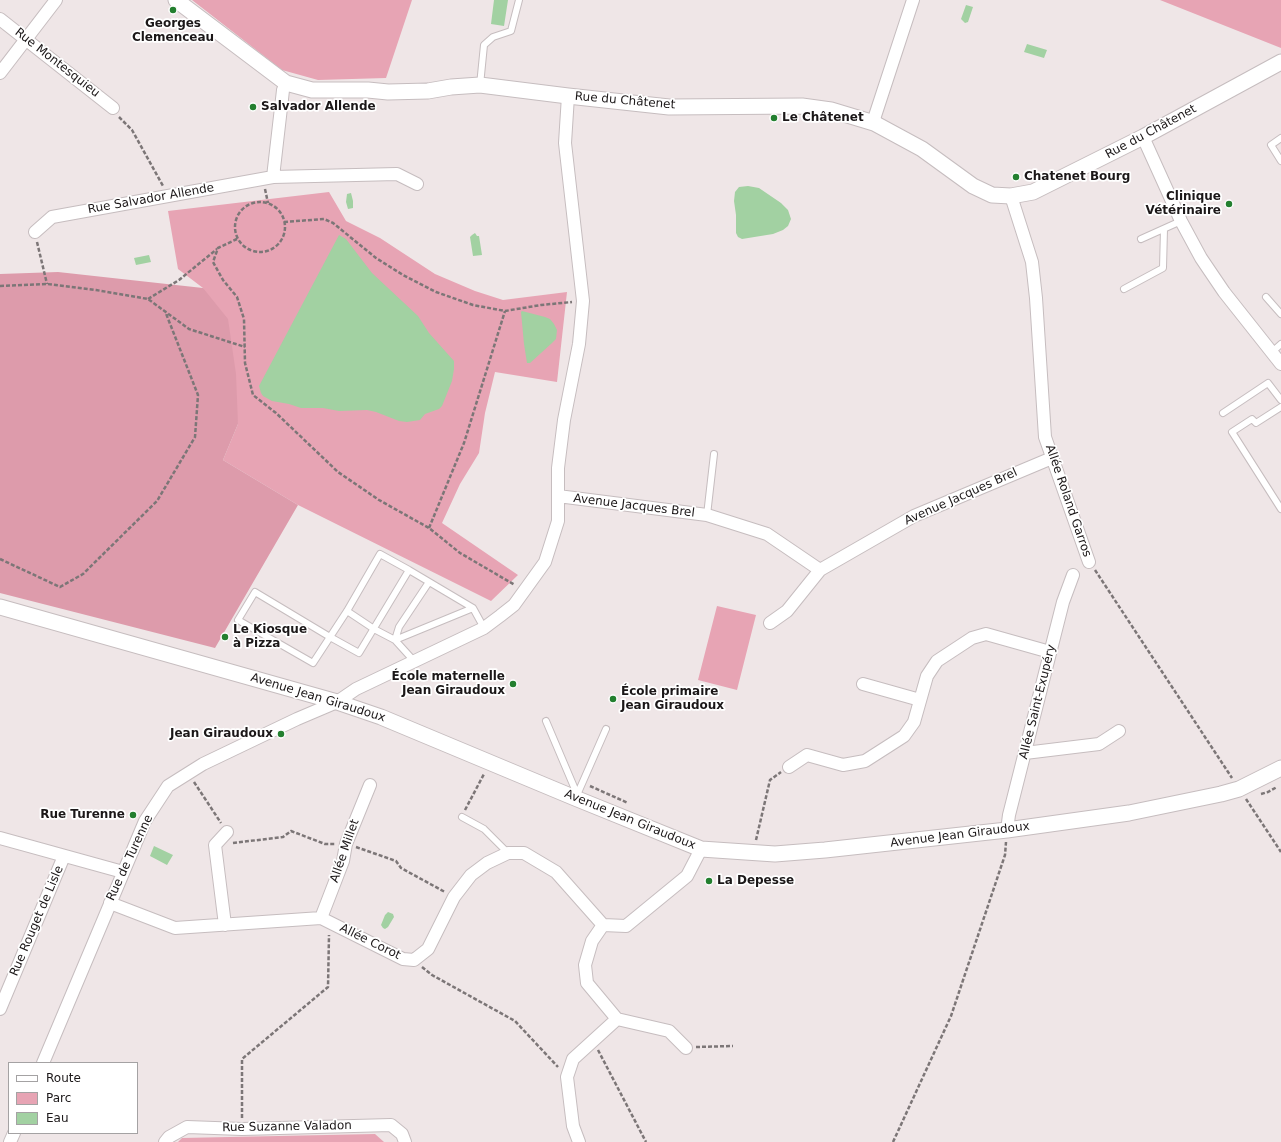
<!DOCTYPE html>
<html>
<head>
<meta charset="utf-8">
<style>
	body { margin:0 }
	#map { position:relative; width:1281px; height:1142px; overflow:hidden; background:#efe6e7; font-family:"DejaVu Sans",sans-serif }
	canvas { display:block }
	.legend { position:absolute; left:8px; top:1062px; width:130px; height:72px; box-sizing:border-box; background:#fff; border:1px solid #a4a2a3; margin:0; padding:5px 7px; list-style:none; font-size:12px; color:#1b1718 }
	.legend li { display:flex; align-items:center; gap:8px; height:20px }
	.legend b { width:20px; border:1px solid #a4a2a3 }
</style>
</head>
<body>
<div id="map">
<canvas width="1281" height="1142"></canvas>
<ul class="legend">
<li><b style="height:5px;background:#fff"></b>Route</li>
<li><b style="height:11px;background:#e7a4b4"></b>Parc</li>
<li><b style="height:11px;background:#a2d1a2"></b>Eau</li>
</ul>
</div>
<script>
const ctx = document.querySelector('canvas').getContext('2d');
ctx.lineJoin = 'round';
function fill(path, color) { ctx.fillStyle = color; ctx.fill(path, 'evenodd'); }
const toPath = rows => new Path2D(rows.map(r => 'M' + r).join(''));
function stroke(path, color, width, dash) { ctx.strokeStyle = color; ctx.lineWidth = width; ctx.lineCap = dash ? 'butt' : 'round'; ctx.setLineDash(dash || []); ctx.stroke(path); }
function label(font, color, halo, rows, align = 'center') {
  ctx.font = font + ' "DejaVu Sans",sans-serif'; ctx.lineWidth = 3.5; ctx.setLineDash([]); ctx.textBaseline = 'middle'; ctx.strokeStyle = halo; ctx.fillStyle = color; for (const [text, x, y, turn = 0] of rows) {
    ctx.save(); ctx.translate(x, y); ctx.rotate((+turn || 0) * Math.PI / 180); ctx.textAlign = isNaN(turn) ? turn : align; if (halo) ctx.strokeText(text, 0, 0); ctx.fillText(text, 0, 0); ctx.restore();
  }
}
fill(toPath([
	[192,0,412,0,386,78,318,80,282,70],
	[1160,0,1281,0,1281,48],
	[329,192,346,221,380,238,435,274,475,291,503,300,567,292,557,382,495,372,485,413,479,453,460,484,442,523,518,575,491,601,298,505,223,460,238,424,203,288,178,269,168,211],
	[717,606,756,615,737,690,698,680],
	[375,1134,384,1142,178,1142,182,1138]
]), '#e7a4b4');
fill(toPath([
	[58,272,203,288,228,319,236,374,238,424,223,460,298,505,215,648,0,593,0,274]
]), '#dd9bab');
fill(toPath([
	[494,0,508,0,504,26,491,24],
	[966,5,973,7,968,22,965,23,961,19],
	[1027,44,1047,50,1044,58,1024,52],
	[748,186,759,188,781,203,788,210,791,219,788,226,783,230,773,234,742,239,738,237,736,233,736,215,734,201,735,192,739,187],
	[351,193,353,201,353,208,348,209,346,202,347,194],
	[475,233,477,236,479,236,482,255,473,256,470,237,472,235],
	[339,235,346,239,372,273,418,316,429,333,454,361,454,369,452,381,442,406,439,409,425,414,420,420,407,422,399,421,376,412,367,410,339,411,323,408,301,408,289,404,272,401,263,396,261,393,259,386],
	[149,255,151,262,136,265,134,258],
	[522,311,545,317,550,319,554,324,557,330,556,339,552,343,530,363,527,363,524,344,521,312],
	[154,846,173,855,167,865,150,856],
	[388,912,393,914,394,917,388,927,385,929,383,928,381,925,385,915]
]), '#a2d1a2');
const service = toPath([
	[480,85,484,45,493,37,511,31,519,0],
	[1281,138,1271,145,1281,161],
	[1141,239,1181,221],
	[1124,289,1163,268,1164,229],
	[1266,297,1281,314],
	[1272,352,1281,344],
	[1281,407,1256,423,1252,419,1232,432,1281,509],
	[1223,413,1268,383,1281,400],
	[707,515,714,454],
	[409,570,359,653,330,637,255,592,238,620,313,663,347,611,380,554,409,570,473,608,484,628],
	[347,611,374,629,395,640,414,661],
	[395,640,473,608],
	[395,640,399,627,429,582],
	[546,721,577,794],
	[577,795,606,729],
	[462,817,484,829,508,853]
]);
const minor = toPath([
	[0,19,113,108],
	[0,73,56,0],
	[874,123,875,116,913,0],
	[1143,137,1181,221,1201,258,1224,292,1281,364],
	[273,177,282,99,283,90,286,83],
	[1011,196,1032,262,1036,298,1045,437,1089,562],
	[35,232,52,217,273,177,397,174,417,184],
	[558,496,707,515,767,534,820,570,914,516,1052,458],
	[770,623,787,611,820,570],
	[863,684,920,700],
	[1025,753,1099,744,1119,731],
	[789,767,807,755,843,765,865,761,904,736,914,722,927,676,937,661,972,638,986,634,1050,652],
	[1007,830,1009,815,1063,602,1073,575],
	[0,838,123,872],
	[110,903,175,928,321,918,403,959,414,960,428,949,454,897,471,875,487,863,508,853,524,853,556,872,603,925],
	[321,918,343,861,346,844,370,785],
	[225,925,215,845,227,832],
	[0,1009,64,856],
	[617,1019,669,1031,686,1048],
	[43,1063,145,821,168,786,203,764,297,719,337,702,356,689,484,628,500,616,514,605,545,562,558,521,558,468,564,420,579,344,583,301,565,143,568,96],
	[10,1142,14,1133],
	[165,1142,169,1137,187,1127,242,1129,391,1125,402,1134,405,1142],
	[579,1142,573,1126,567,1077,573,1059,617,1019,587,983,585,965,592,941,603,925,626,926,687,876,701,849]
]);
const tertiary = toPath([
	[176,0,286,83,312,90,368,90,388,92,428,91,451,87,480,85,568,96,669,107,802,106,831,110,874,123,922,149,973,186,992,195,1011,196,1033,192,1143,137,1281,62],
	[0,607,337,702,381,717,575,798,701,849,775,854,825,850,1007,830,1129,813,1221,794,1239,789,1281,768]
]);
stroke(service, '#c6bdbf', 8);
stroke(minor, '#c6bdbf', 14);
stroke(tertiary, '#c6bdbf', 17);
stroke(toPath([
	[119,117,132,130,163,186],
	[265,189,268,203],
	'235 227a25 25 0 1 1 50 0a25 25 0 1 1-50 0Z',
	[284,222,324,219,333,223,376,258,403,275,436,292,473,305,505,311,541,305,572,302],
	[237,239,218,248,213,262,223,280,237,297,244,319,245,363,253,395,276,413,338,472,379,500,429,528,460,553,515,585],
	[37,242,47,284],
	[0,286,47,284,96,290,148,299,189,329,245,347],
	[148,299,179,280,217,249],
	[429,528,464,443,505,311],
	[0,559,60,587,83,574,157,501,195,437,198,395,165,311],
	[1095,570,1232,778],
	[194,782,221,823],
	[590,786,628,803],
	[1261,794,1268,792,1277,787],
	[1246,799,1281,852],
	[465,810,484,774],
	[756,840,770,780,781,772],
	[233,843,283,837,291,831,325,844,335,844],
	[356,847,396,861,401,868,445,892],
	[422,967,432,975,515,1021,558,1067],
	[696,1047,733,1046],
	[598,1050,646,1142],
	[242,1118,242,1059,328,987,329,935],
	[893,1142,951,1016,1005,855,1006,842]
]), '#7c7677', 2.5, [4, 2]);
stroke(service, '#fff', 6);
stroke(minor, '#fff', 12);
stroke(tertiary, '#fff', 15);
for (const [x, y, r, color] of [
	[173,10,4,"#237f2f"],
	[253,107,4,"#237f2f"],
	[774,118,4,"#237f2f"],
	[1016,177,4,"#237f2f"],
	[1229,204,4,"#237f2f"],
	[225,637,4,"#237f2f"],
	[513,684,4,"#237f2f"],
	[613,699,4,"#237f2f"],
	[281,734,4,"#237f2f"],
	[133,815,4,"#237f2f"],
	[709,881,4,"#237f2f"]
]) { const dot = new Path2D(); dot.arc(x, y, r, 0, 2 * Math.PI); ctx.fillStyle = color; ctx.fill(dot); stroke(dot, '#fff', 1.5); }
label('bold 12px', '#1b1718', '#fff', [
	["Georges",173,24,"center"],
	["Clemenceau",173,38,"center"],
	["Salvador Allende",261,107],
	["Le Châtenet",782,118],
	["Chatenet Bourg",1024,177],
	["Clinique",1221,197,"right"],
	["Vétérinaire",1221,211,"right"],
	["Le Kiosque",233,630],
	["à Pizza",233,644],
	["École maternelle",505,677,"right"],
	["Jean Giraudoux",505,691,"right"],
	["École primaire",621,692],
	["Jean Giraudoux",621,706],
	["Jean Giraudoux",273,734,"right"],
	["Rue Turenne",125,815,"right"],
	["La Depesse",717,881]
], 'left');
label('12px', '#1b1718', '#fff', [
	["Rue Montesquieu",57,63,38],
	["Rue du Châtenet",625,101,5],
	["Rue du Châtenet",1151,132,-28],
	["Rue Salvador Allende",151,199,-10],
	["Avenue Jacques Brel",961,497,-24],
	["Allée Roland Garros",1068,501,71],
	["Avenue Jacques Brel",634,506,7],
	["Avenue Jean Giraudoux",318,698,17],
	["Allée Saint-Exupéry",1038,702,-76],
	["Avenue Jean Giraudoux",630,820,22],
	["Avenue Jean Giraudoux",960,835,-7],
	["Allée Millet",345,851,-71],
	["Rue de Turenne",130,858,-65],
	["Rue Rouget de Lisle",37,921,-67],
	["Allée Corot",370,942,26],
	["Rue Suzanne Valadon",287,1127,-1]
]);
</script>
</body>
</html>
